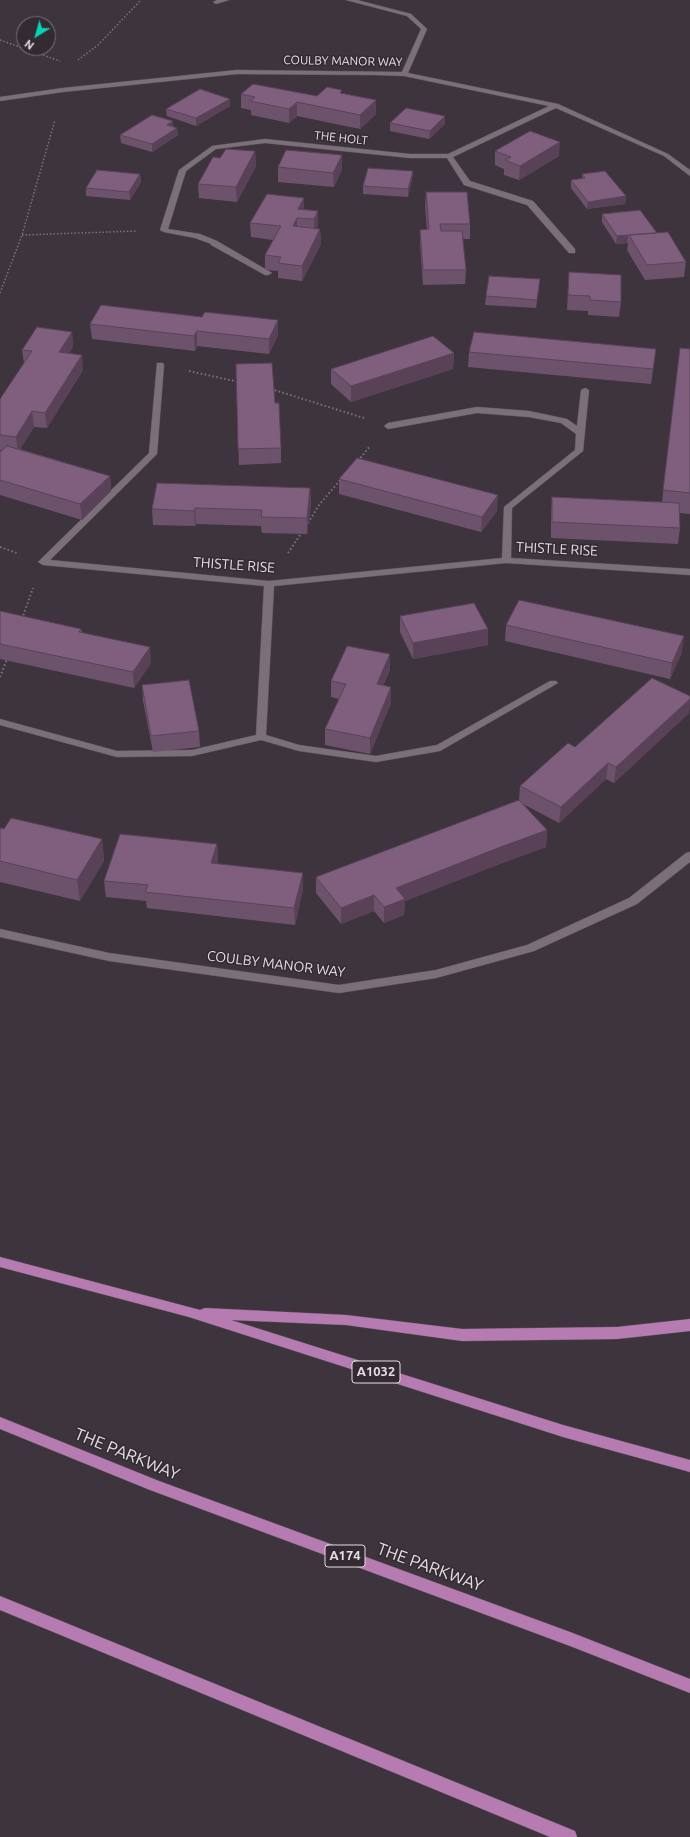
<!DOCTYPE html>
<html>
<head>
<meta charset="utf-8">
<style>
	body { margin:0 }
	#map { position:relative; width:690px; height:1837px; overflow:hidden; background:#3e343d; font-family:Ubuntu,sans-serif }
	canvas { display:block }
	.north { position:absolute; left:16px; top:16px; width:40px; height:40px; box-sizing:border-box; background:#332a32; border:1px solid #7a727a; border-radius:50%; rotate:217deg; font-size:11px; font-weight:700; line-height:16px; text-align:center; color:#e5dfe5 }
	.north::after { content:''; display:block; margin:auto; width:14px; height:18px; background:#05d5b6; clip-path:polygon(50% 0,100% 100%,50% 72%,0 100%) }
</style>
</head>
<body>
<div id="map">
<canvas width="690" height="1837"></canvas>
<div class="north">N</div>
</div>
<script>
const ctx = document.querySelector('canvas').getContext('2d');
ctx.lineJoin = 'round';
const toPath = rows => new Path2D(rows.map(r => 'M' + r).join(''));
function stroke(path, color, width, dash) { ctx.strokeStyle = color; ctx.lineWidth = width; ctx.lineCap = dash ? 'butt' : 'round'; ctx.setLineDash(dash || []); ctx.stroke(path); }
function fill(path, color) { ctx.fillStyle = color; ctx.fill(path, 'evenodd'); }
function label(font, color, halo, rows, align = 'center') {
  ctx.font = font + ' Ubuntu,sans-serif'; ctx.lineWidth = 3; ctx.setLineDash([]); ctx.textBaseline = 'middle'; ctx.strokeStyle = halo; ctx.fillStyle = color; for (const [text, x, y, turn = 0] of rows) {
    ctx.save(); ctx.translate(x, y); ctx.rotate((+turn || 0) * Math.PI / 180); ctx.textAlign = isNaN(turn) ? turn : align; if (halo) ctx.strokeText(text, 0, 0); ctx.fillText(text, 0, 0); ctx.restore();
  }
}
const service = toPath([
	[229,0,216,4,213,2,217,0,229,0],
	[211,241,217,241,272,273,268,275,265,275,211,245,211,241]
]);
const minor = toPath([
	[346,0,357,0,411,14,426,28,427,29,408,73,558,104,668,154,690,170,690,176,664,156,556,108,453,157,470,181,533,201,575,249,575,253,569,253,527,205,464,185,447,158,410,158,265,143,216,149,186,171,168,229,200,234,217,241,217,245,214,245,195,238,164,232,160,230,179,170,212,146,265,139,410,154,448,154,549,106,404,76,376,75,237,74,63,92,0,101,0,97,63,88,237,70,402,72,421,29,407,16,346,0],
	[157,363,163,363,164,365,157,454,50,560,269,581,502,558,504,507,575,450,576,434,561,423,529,417,477,413,388,429,384,426,388,423,477,407,529,411,567,419,577,426,581,390,585,388,589,390,583,451,512,508,511,558,690,569,690,575,506,563,274,586,266,735,299,745,376,756,437,745,550,681,556,681,558,683,440,751,376,762,299,751,261,740,192,756,117,757,0,725,0,719,117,751,192,750,256,735,264,586,43,565,38,562,149,453,157,363],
	[690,852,690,862,637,904,534,951,436,978,339,993,109,961,0,937,0,929,109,953,339,985,436,970,527,945,629,898,686,853,690,852]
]);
const trunk = toPath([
	[0,1257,200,1310,205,1308,346,1315,462,1329,617,1327,690,1319,690,1331,617,1339,462,1341,346,1325,231,1320,563,1425,690,1460,690,1472,563,1437,189,1317,0,1267,0,1257],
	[0,1417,159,1481,570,1632,690,1679,690,1693,570,1646,150,1490,0,1429,0,1417],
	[0,1596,575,1831,577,1837,550,1837,0,1610,0,1596]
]);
stroke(service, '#5a525a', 1);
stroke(minor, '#5a525a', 1);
stroke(trunk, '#5a525a', 1);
stroke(toPath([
	[0,40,60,61],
	[78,60,98,45,141,0],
	[22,235,137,231],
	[0,293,22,235,55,120]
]), '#7b737b', 1.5, [1.5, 2]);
stroke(toPath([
	[189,371,239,382],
	[271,389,364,418],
	[358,461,370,446],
	[308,523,319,505,341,479],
	[0,547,17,553],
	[288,553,302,532],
	[22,619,33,588],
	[0,677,7,659]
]), '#7b737b', 2, [1.5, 2.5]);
fill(service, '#7b707a');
fill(minor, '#7b707a');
fill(trunk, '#b67cb2');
fill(toPath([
	[342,93,376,100,376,114,360,129,297,116,289,123,251,115,251,110,241,108,241,94,317,96],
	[230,99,230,106,196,126,167,116,166,109],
	[390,123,445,124,429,139,390,131],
	[173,126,177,128,178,135,152,152,121,143,120,135],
	[255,151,256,166,237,202,199,198,198,184,220,158],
	[495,151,559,156,519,180,504,175,504,169,495,165],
	[342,155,342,169,334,187,278,182,278,167],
	[413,171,412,179,408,197,363,194,363,186],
	[140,174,141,182,130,200,86,196,86,188],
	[582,174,626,196,625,204,587,209,571,188,571,180,582,179],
	[426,192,470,224,470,239,462,239,466,270,465,284,423,285,420,244,420,230,427,229,425,207],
	[304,209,318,211,318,225,316,229,320,229,321,244,302,281,278,278,278,271,265,270,265,255,273,240,251,237,250,223],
	[602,214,657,233,686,262,684,277,645,280,627,250,628,244,627,243,616,244,602,222],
	[569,272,621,302,619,317,588,315,588,311,567,310],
	[539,288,536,308,485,305,486,296],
	[90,324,278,335,269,354,197,346,195,351,92,339],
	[72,332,73,347,69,353,83,370,47,428,34,427,20,449,110,476,111,491,82,520,0,495,0,452,2,451,0,450,0,399,24,363,22,350],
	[680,348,690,349,690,514,680,513,680,528,678,544,551,538,551,513,552,497,662,502],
	[656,349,651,384,468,367,469,352],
	[454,353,453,369,351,402,331,384,331,369],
	[236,364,281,448,281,463,239,465],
	[339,479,497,511,481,532,339,494],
	[310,488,311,503,307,534,262,533,261,526,196,524,195,526,153,525,152,509],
	[0,611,81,629,82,632,151,663,134,688,0,659],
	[400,616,488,629,488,645,413,659,400,632],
	[506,625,682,652,670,679,505,641],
	[390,670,383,686,391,703,370,754,325,745,325,729,339,699,331,697,331,681],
	[142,685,199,731,200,747,153,752,143,701],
	[690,696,689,713,614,783,606,779,559,823,523,804,547,830,546,847,497,865,405,901,404,915,384,923,374,911,341,924,316,893,316,877,519,800,520,786,575,747],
	[0,828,102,839,104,861,80,901,0,882],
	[217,844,218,860,217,864,303,889,295,925,147,908,146,901,106,897,104,881]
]), '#6d526c');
fill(toPath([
	[230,99,230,106,196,126,196,118],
	[376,100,376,114,360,129,360,115],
	[297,102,297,116,289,123,289,109],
	[445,116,445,124,429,139,430,131],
	[173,121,173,128,167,125],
	[177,128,178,135,152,152,152,144],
	[560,142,559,156,519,180,520,166],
	[255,151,256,166,237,202,236,187],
	[342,155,342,169,334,187,333,173],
	[413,171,412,179,408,197,408,189],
	[140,174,141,182,130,200,129,192],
	[626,196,625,204,587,209,588,202],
	[304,198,304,213,298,209],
	[318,211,318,225,314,234,314,219],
	[297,218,297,232,293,226],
	[320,229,321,244,302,281,302,266],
	[628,235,627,243,616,244,617,236],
	[278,320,278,335,269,354,269,339],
	[197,331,197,346,195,351,194,336],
	[72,332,73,347,60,367,59,352],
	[656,349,654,365,651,384,653,369],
	[454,353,453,369,351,402,351,386],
	[82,355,83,370,47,428,45,413],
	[32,411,34,427,18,453,16,437],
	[110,476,111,491,82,520,80,504],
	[310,488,311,503,307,534,307,518],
	[498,495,497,511,481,532,482,517],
	[195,508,196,524,195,526,194,511],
	[488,629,488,645,413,659,413,643],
	[684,636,682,652,670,679,672,663],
	[150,647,151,663,134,688,133,672],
	[390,654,390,670,377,700,377,684],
	[391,687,391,703,370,754,370,738],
	[690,699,689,713,614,783,616,767],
	[608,763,606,779,559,823,561,807],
	[547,830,546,847,497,865,405,901,404,915,384,923,384,907,396,888,498,848],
	[102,839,104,861,80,901,77,880],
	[217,844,218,860,212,879,211,863],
	[303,873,303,889,295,925,294,908],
	[374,895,374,911,341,924,341,908]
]), '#594258');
const building = toPath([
	[253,84,317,96,327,87,342,90,340,93,376,100,360,115,297,102,289,109,250,101,255,97,241,94,253,84],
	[200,89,230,99,196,118,166,109,200,89],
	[406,108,445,116,430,131,390,123,406,108],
	[152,115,173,121,167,125,177,128,152,144,120,135,152,115],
	[530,131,560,142,520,166,505,160,511,157,495,151,530,131],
	[226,149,255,151,236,187,198,184,213,157,220,158,226,149],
	[286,150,342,155,333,173,278,167,286,150],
	[368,168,413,171,408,189,363,186,368,168],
	[97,170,140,174,129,192,86,188,97,170],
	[605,171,626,196,588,202,571,180,585,178,582,174,605,171],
	[426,192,467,192,470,224,440,224,441,231,462,231,466,270,423,270,420,230,429,229,426,192],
	[267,194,304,198,298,209,318,211,314,219,297,218,293,226,320,229,302,266,278,263,281,257,265,255,281,226,250,223,267,194],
	[640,210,657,233,629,235,629,236,628,235,617,236,602,214,640,210],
	[668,232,686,262,647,265,629,235,668,232],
	[569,272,621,275,621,302,590,300,590,296,568,295,569,272],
	[489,276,540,279,537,300,486,296,489,276],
	[101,305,202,317,205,312,278,320,269,339,197,331,194,336,90,324,101,305],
	[37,327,72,332,59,352,82,355,45,413,32,411,16,437,0,435,0,399,32,351,22,350,37,327],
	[474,332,656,349,653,369,469,352,474,332],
	[433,336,454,353,351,386,331,369,433,336],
	[680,348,690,349,690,493,663,490,680,348],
	[272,363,275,403,279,403,281,448,238,449,236,364,272,363],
	[7,446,110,476,80,504,0,480,0,452,7,446],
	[357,458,498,495,482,517,339,479,357,458],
	[157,483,310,488,307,518,261,517,262,510,195,508,194,511,152,509,157,483],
	[552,497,679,503,680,528,552,522,552,497],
	[519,600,684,636,672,663,506,625,519,600],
	[474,603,488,629,413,643,400,616,474,603],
	[0,611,81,629,79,632,150,647,133,672,0,644,0,611],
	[347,646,390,654,377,684,391,687,370,738,325,729,346,684,331,681,347,646],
	[652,678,690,696,690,699,616,767,608,763,561,807,520,786,568,743,575,747,652,678],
	[189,680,199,731,151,736,142,685,189,680],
	[519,800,547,830,498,848,396,888,405,899,384,907,374,895,341,908,316,877,519,800],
	[11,818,102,839,77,880,0,861,0,828,4,829,11,818],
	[120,834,217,844,211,863,303,873,294,908,145,892,148,885,104,881,120,834]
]);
fill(building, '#7f5f7d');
stroke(building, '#594258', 1);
label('12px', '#e5dfe5', '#332a32', [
	["COULBY MANOR WAY",343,61,1],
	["THE HOLT",341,138,6]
]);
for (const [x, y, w] of [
	[376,1372,48],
	[345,1556,40]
]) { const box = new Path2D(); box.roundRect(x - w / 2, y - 11, w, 22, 3); ctx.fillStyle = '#332a32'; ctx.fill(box); stroke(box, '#e5dfe5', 1); }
label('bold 13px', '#e5dfe5', null, [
	["A1032",376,1372],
	["A174",345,1556]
]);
label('14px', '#e5dfe5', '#332a32', [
	["THISTLE RISE",557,549,3],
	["THISTLE RISE",234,565,4],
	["COULBY MANOR WAY",276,964,7]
]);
label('17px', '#e5dfe5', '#332a32', [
	["THE PARKWAY",127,1454,22],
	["THE PARKWAY",430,1567,20]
]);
</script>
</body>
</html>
